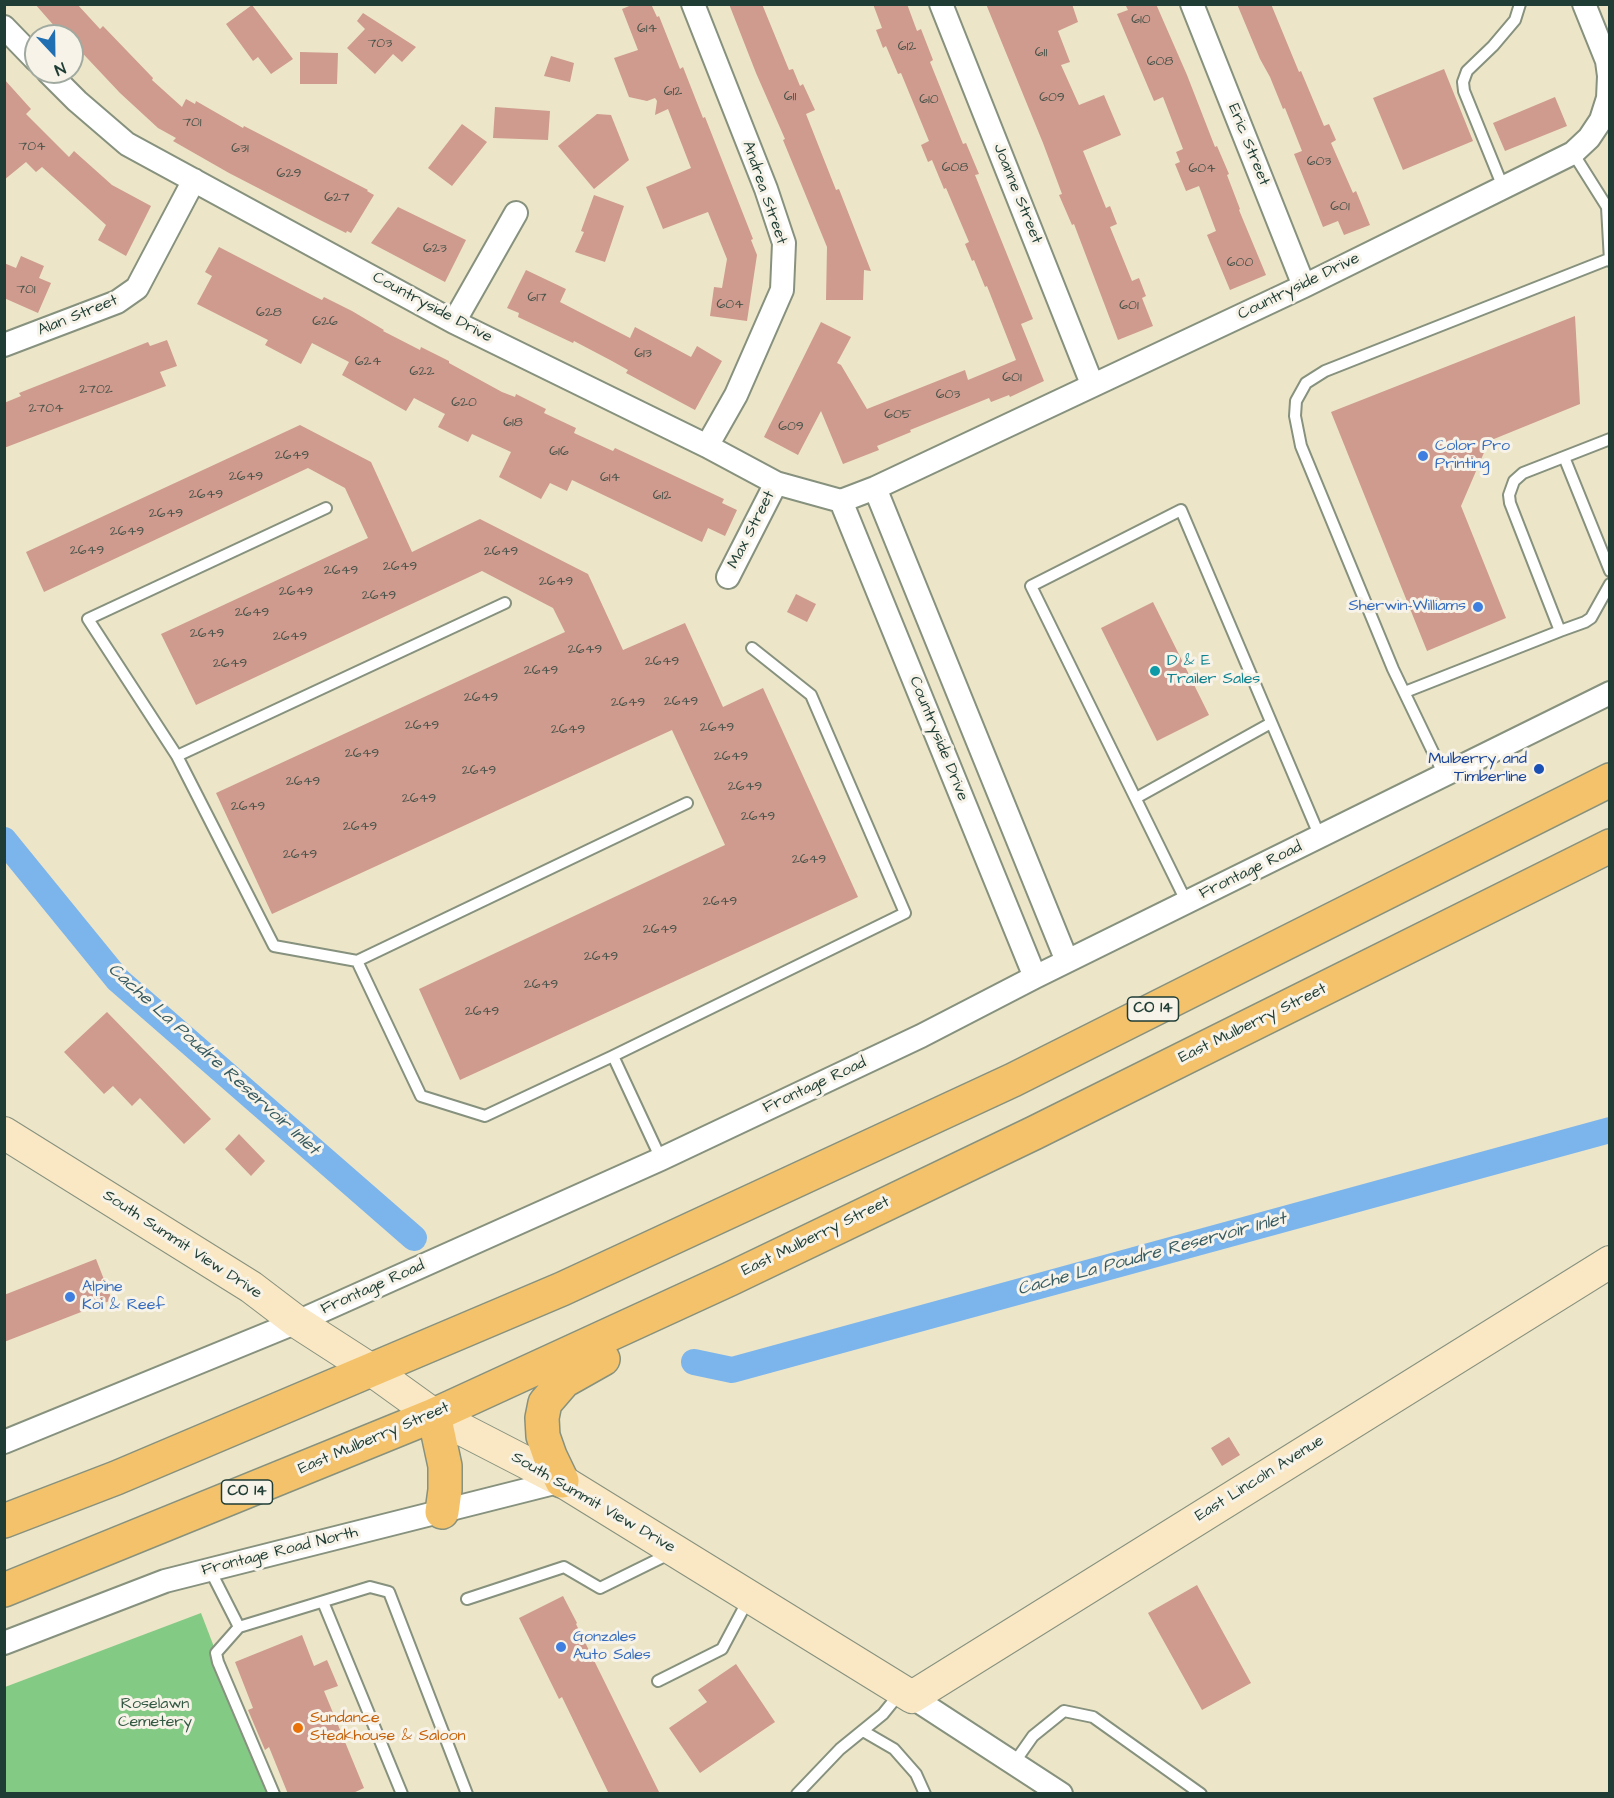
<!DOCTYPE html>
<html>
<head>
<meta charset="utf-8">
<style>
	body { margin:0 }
	#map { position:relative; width:1614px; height:1798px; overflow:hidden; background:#ede5c8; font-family:"Architects Daughter",sans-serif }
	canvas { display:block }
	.frame { position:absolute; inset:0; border:6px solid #1f3d34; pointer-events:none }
	.north { position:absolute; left:24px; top:24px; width:60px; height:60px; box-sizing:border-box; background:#f7f3e8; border:2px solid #a1aaa0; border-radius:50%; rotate:158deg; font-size:16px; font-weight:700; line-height:24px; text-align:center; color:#1f3d34 }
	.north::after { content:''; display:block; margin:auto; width:21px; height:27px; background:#1f6fb2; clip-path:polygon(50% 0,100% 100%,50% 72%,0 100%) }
</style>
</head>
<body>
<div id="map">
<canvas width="1614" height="1798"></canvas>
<div class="frame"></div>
<div class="north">N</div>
</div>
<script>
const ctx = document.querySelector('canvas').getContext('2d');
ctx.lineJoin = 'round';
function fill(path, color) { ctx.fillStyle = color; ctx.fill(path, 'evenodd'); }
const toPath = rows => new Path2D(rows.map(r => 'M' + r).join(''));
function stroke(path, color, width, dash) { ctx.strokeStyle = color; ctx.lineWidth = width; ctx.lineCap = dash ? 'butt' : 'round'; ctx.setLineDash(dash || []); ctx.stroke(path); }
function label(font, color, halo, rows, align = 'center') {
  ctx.font = font + ' "Architects Daughter",sans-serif'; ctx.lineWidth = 6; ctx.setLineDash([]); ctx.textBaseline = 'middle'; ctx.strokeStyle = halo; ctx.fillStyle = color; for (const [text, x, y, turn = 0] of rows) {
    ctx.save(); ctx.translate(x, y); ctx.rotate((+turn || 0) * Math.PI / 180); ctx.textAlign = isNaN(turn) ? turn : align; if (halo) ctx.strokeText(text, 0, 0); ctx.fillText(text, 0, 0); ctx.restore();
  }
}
fill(toPath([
	[201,1613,270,1793,5,1794,5,1687]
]), '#83ca85');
stroke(toPath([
	[4,840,118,980,414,1238],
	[694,1362,732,1370,1610,1130]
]), '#7cb5ec', 26);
fill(toPath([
	[35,4,77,4,100,29,103,26,153,78,152,80,182,107,186,99,195,104,196,101,243,128,244,126,368,190,367,191,374,195,351,233,347,231,346,233,320,220,229,173,173,141,176,138,158,128,120,93,72,42,72,36,63,36],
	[634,4,651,4,657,17,659,16,680,69,683,67,703,118,705,117,753,239,751,240,757,255,747,321,710,316,714,287,722,288,727,259,708,212,663,229,646,187,691,168,668,109,655,115,657,101,655,98,647,101,629,97,614,58,638,50,622,9],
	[729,4,762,4,789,70,793,69,800,86,803,84,815,110,806,114,836,190,839,189,871,271,864,270,863,300,826,300,827,247,783,140,785,139,756,73],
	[873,4,907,4,917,31,921,29,933,60,930,62,963,144,966,143,979,174,975,175,1033,319,1021,324,1044,381,1010,397,1009,395,991,402,989,398,910,430,911,432,877,446,879,450,843,464,821,411,798,455,764,437,821,322,851,337,837,363,841,365,867,409,965,370,968,380,1016,360,987,286,985,287,974,260,972,261,965,244,969,242,946,188,944,189,932,160,928,162,921,145,929,141,901,73,898,74,886,46,883,48,876,30,882,28],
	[986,4,1072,4,1078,22,1058,31,1070,62,1061,65,1079,105,1104,95,1121,135,1083,151,1106,208,1110,206,1117,224,1110,227,1132,281,1139,278,1146,296,1142,298,1153,326,1118,340,1074,224,1072,225,1059,195,1062,194,1043,143],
	[1125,4,1156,4,1187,75,1215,147,1217,146,1229,174,1227,175,1240,209,1239,210,1266,275,1230,290,1207,235,1216,231,1199,186,1186,191,1175,164,1180,162,1176,152,1183,149,1163,97,1154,101,1117,14,1128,10],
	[1237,4,1271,4,1299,72,1301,71,1324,126,1329,124,1336,140,1331,143,1353,193,1356,191,1370,225,1344,235,1338,221,1323,227,1294,154,1302,151,1285,108,1283,109,1270,77,1260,59],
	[252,5,293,59,271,74,258,57,253,61,226,24],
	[363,13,416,47,402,62,393,54,375,74,347,48,365,29,357,21],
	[300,52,338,53,337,84,300,84],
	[551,56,574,63,570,82,544,76],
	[1444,69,1473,141,1403,170,1373,98],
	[4,79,31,109,26,114,69,157,74,151,112,185,151,206,126,256,98,240,106,225,42,167,36,172,26,162,4,180],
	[1555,97,1567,126,1505,151,1493,123],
	[495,107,550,111,548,140,493,138],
	[597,114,611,115,629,160,594,189,558,146],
	[462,124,487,142,452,186,428,168],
	[594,195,624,206,605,262,575,252,584,232,581,231],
	[398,207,466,240,445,282,371,243],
	[219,247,308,293,322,300,324,297,352,311,384,330,383,331,420,350,421,347,449,361,449,363,502,392,515,397,516,394,546,409,544,413,576,428,574,433,613,451,615,448,724,499,722,503,737,510,725,536,708,528,702,542,572,480,567,491,550,483,541,499,499,477,511,452,472,434,468,442,438,427,445,414,414,398,406,411,342,375,349,362,312,343,301,364,265,345,268,340,197,304,212,276,205,272],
	[21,256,44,266,39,278,51,283,38,313,4,298,4,263,16,268],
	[526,270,566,289,560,302,630,338,635,327,691,357,697,346,722,361,695,410,626,373,628,370,612,361,574,341,573,343,518,317,519,313,507,308],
	[1575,316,1580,404,1489,441,1461,506,1506,618,1427,651,1331,412],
	[167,340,177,366,160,372,166,386,4,448,4,403,21,396,19,393,148,342,150,346],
	[300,425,371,462,412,552,480,519,588,574,623,650,685,623,723,707,763,688,858,897,460,1080,419,989,725,845,672,730,272,914,216,793,565,632,553,608,482,571,196,705,161,634,368,538,345,488,308,468,44,592,26,552],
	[796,594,816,604,807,622,787,612],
	[1153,602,1209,715,1157,741,1101,628],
	[107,1012,211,1119,184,1144,140,1098,132,1106,113,1086,104,1094,64,1052],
	[239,1134,265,1161,251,1176,225,1149],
	[96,1259,112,1300,4,1342,4,1295],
	[1229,1437,1240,1455,1222,1466,1211,1448],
	[1197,1585,1251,1683,1202,1710,1148,1613],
	[563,1596,577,1623,576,1624,660,1794,609,1794,562,1697,559,1699,519,1618],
	[302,1635,314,1666,327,1660,338,1686,324,1691,364,1788,351,1794,288,1794,269,1747,265,1750,248,1710,253,1708,235,1662],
	[736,1664,775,1722,700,1773,669,1728,707,1702,698,1690]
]), '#ce9b8e');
const lane = toPath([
	[1573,153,1607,207,1610,261],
	[1503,187,1464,91,1463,82,1467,71,1493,46,1515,20,1520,4],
	[1564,457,1610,571],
	[326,508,88,619,177,756,274,946,357,961,421,1096,485,1116,613,1056],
	[1560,631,1585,622,1591,618,1610,584],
	[1405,692,1560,631,1510,503,1509,495,1514,481,1523,473,1610,439],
	[177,756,505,603],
	[1444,775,1393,669,1301,446,1295,416,1296,401,1306,383,1325,371,1609,259],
	[1136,798,1271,723],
	[1187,903,1031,586,1181,510,1320,837],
	[357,961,687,803],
	[661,1159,613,1056,905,913,811,695,752,648],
	[210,1570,239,1627,370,1587,389,1592,467,1794],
	[467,1599,564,1567,600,1588,669,1554],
	[323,1602,402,1794],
	[239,1627,216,1653,218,1662,274,1794],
	[658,1681,722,1649,748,1600],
	[863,1731,894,1749,916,1774,925,1794],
	[1014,1763,1033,1736,1064,1711,1093,1717,1201,1794],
	[797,1794,840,1749,883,1714,900,1693]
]);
const street = toPath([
	[693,4,766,189,784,243,782,290,736,395,707,446],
	[941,4,1092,384],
	[1192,4,1304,286],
	[4,27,36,60],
	[48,72,77,101,127,144,454,322,707,446,776,483,841,501,875,488,1304,286,1573,153,1589,138,1601,120,1608,98,1609,76,1607,61,1584,4],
	[454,322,516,213],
	[4,345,117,302,137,288,194,180],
	[875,488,1067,961],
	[841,501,1035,977],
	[728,577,776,483],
	[4,1442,297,1322,661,1159,921,1036,1035,977,1610,693],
	[4,1643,165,1581,562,1481],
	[912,1697,1061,1794]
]);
const secondary = toPath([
	[4,1133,251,1287,297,1322,373,1371,434,1415,562,1481,912,1697,1610,1262]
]);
const highway = toPath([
	[434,1415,445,1466,445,1490,442,1512],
	[562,1481,550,1456,543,1436,542,1418,545,1403,564,1381,603,1359],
	[4,1521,116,1478,562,1289,1013,1080,1610,780],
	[4,1590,434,1415,730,1279,1034,1133,1610,846]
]);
stroke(lane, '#86917e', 14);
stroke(street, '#86917e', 26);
stroke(secondary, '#86917e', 34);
stroke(highway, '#86917e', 36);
stroke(lane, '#fff', 10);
stroke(street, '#fff', 22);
stroke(secondary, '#fae7c3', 32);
stroke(highway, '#f3c26a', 33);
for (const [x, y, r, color] of [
	[1423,456,6,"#3f7fe0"],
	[1478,607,6,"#3f7fe0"],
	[1155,671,6,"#0f9aa8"],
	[1539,769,6,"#1a4fb4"],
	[70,1297,6,"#3f7fe0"],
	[561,1647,6,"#3f7fe0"],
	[298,1728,6,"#e8710a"]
]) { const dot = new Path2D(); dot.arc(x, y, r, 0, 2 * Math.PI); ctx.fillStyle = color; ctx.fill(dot); stroke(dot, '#f7f3e8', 2); }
label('14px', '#4b544a', null, [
	["610",1141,20],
	["614",647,29],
	["703",380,44],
	["612",907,47],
	["611",1041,53],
	["608",1160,62],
	["612",673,92],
	["611",790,97],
	["609",1052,98],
	["610",929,100],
	["701",192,123],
	["704",32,147],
	["631",240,149],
	["603",1319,162],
	["608",955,168],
	["604",1202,169],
	["629",289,174],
	["627",337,198],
	["601",1340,207],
	["623",435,249],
	["600",1240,263],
	["701",26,290],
	["617",537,298],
	["604",730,305],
	["601",1129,306],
	["628",269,313],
	["626",325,322],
	["613",643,354],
	["624",368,362],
	["622",422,372],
	["601",1012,378],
	["2702",96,390],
	["603",948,395],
	["620",464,403],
	["2704",46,409],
	["605",898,415],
	["618",513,423],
	["609",791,427],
	["616",559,452],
	["2649",292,456],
	["2649",246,477],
	["614",610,478],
	["2649",206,495],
	["612",662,496],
	["2649",166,514],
	["2649",127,532],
	["2649",87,551],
	["2649",501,552],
	["2649",400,567],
	["2649",341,571],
	["2649",556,582],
	["2649",296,592],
	["2649",379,596],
	["2649",252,613],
	["2649",207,634],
	["2649",290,637],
	["2649",585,650],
	["2649",662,662],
	["2649",230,664],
	["2649",541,671],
	["2649",481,698],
	["2649",681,702],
	["2649",628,703],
	["2649",422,726],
	["2649",717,728],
	["2649",568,730],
	["2649",362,754],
	["2649",731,757],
	["2649",479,771],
	["2649",303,782],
	["2649",745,787],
	["2649",419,799],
	["2649",248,807],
	["2649",758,817],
	["2649",360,827],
	["2649",300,855],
	["2649",809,860],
	["2649",720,902],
	["2649",660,930],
	["2649",601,957],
	["2649",541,985],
	["2649",482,1012]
]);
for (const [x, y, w] of [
	[1153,1009,51],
	[247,1492,51]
]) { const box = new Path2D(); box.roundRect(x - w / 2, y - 12, w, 24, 4.5); ctx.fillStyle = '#f7f3e8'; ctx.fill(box); stroke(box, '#1f3d34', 1.5); }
label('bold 15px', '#1f3d34', null, [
	["CO 14",1153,1009],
	["CO 14",247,1492]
]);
label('16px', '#1f3d34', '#f7f3e8', [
	["Eric Street",1248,145,68],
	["Andrea Street",764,193,71],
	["Joanne Street",1017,194,68],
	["Countryside Drive",1299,287,-26],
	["Countryside Drive",432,308,28],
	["Alan Street",78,316,-22],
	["Max Street",752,530,-63],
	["Countryside Drive",938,739,68],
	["Frontage Road",1251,871,-26],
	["East Mulberry Street",1253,1024,-26],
	["Frontage Road",815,1086,-25],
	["East Mulberry Street",816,1237,-26],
	["South Summit View Drive",182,1245,33],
	["Frontage Road",373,1288,-24],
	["East Mulberry Street",374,1439,-23],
	["East Lincoln Avenue",1260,1479,-32],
	["South Summit View Drive",593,1503,30],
	["Frontage Road North",280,1552,-14]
]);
label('16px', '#366cbe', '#f7f3e8', [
	["Color Pro",1435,447],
	["Printing",1435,465],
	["Sherwin-Williams",1466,607,"right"],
	["Alpine",82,1288],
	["Koi & Reef",82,1306],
	["Gonzales",573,1638],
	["Auto Sales",573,1656]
], 'left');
label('16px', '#0d838f', '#f7f3e8', [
	["D & E",1167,662],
	["Trailer Sales",1167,680]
], 'left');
label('16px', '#164399', '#f7f3e8', [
	["Mulberry and",1527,760],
	["Timberline",1527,778]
], 'right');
label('16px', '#335944', '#f7f3e8', [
	["Roselawn",155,1705],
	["Cemetery",155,1723]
]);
label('16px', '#c56008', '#f7f3e8', [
	["Sundance",310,1719],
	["Steakhouse & Saloon",310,1737]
], 'left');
label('italic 18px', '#365b62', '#f7f3e8', [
	["Cache La Poudre Reservoir Inlet",213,1060,42],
	["Cache La Poudre Reservoir Inlet",1152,1255,-15]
]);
</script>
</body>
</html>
